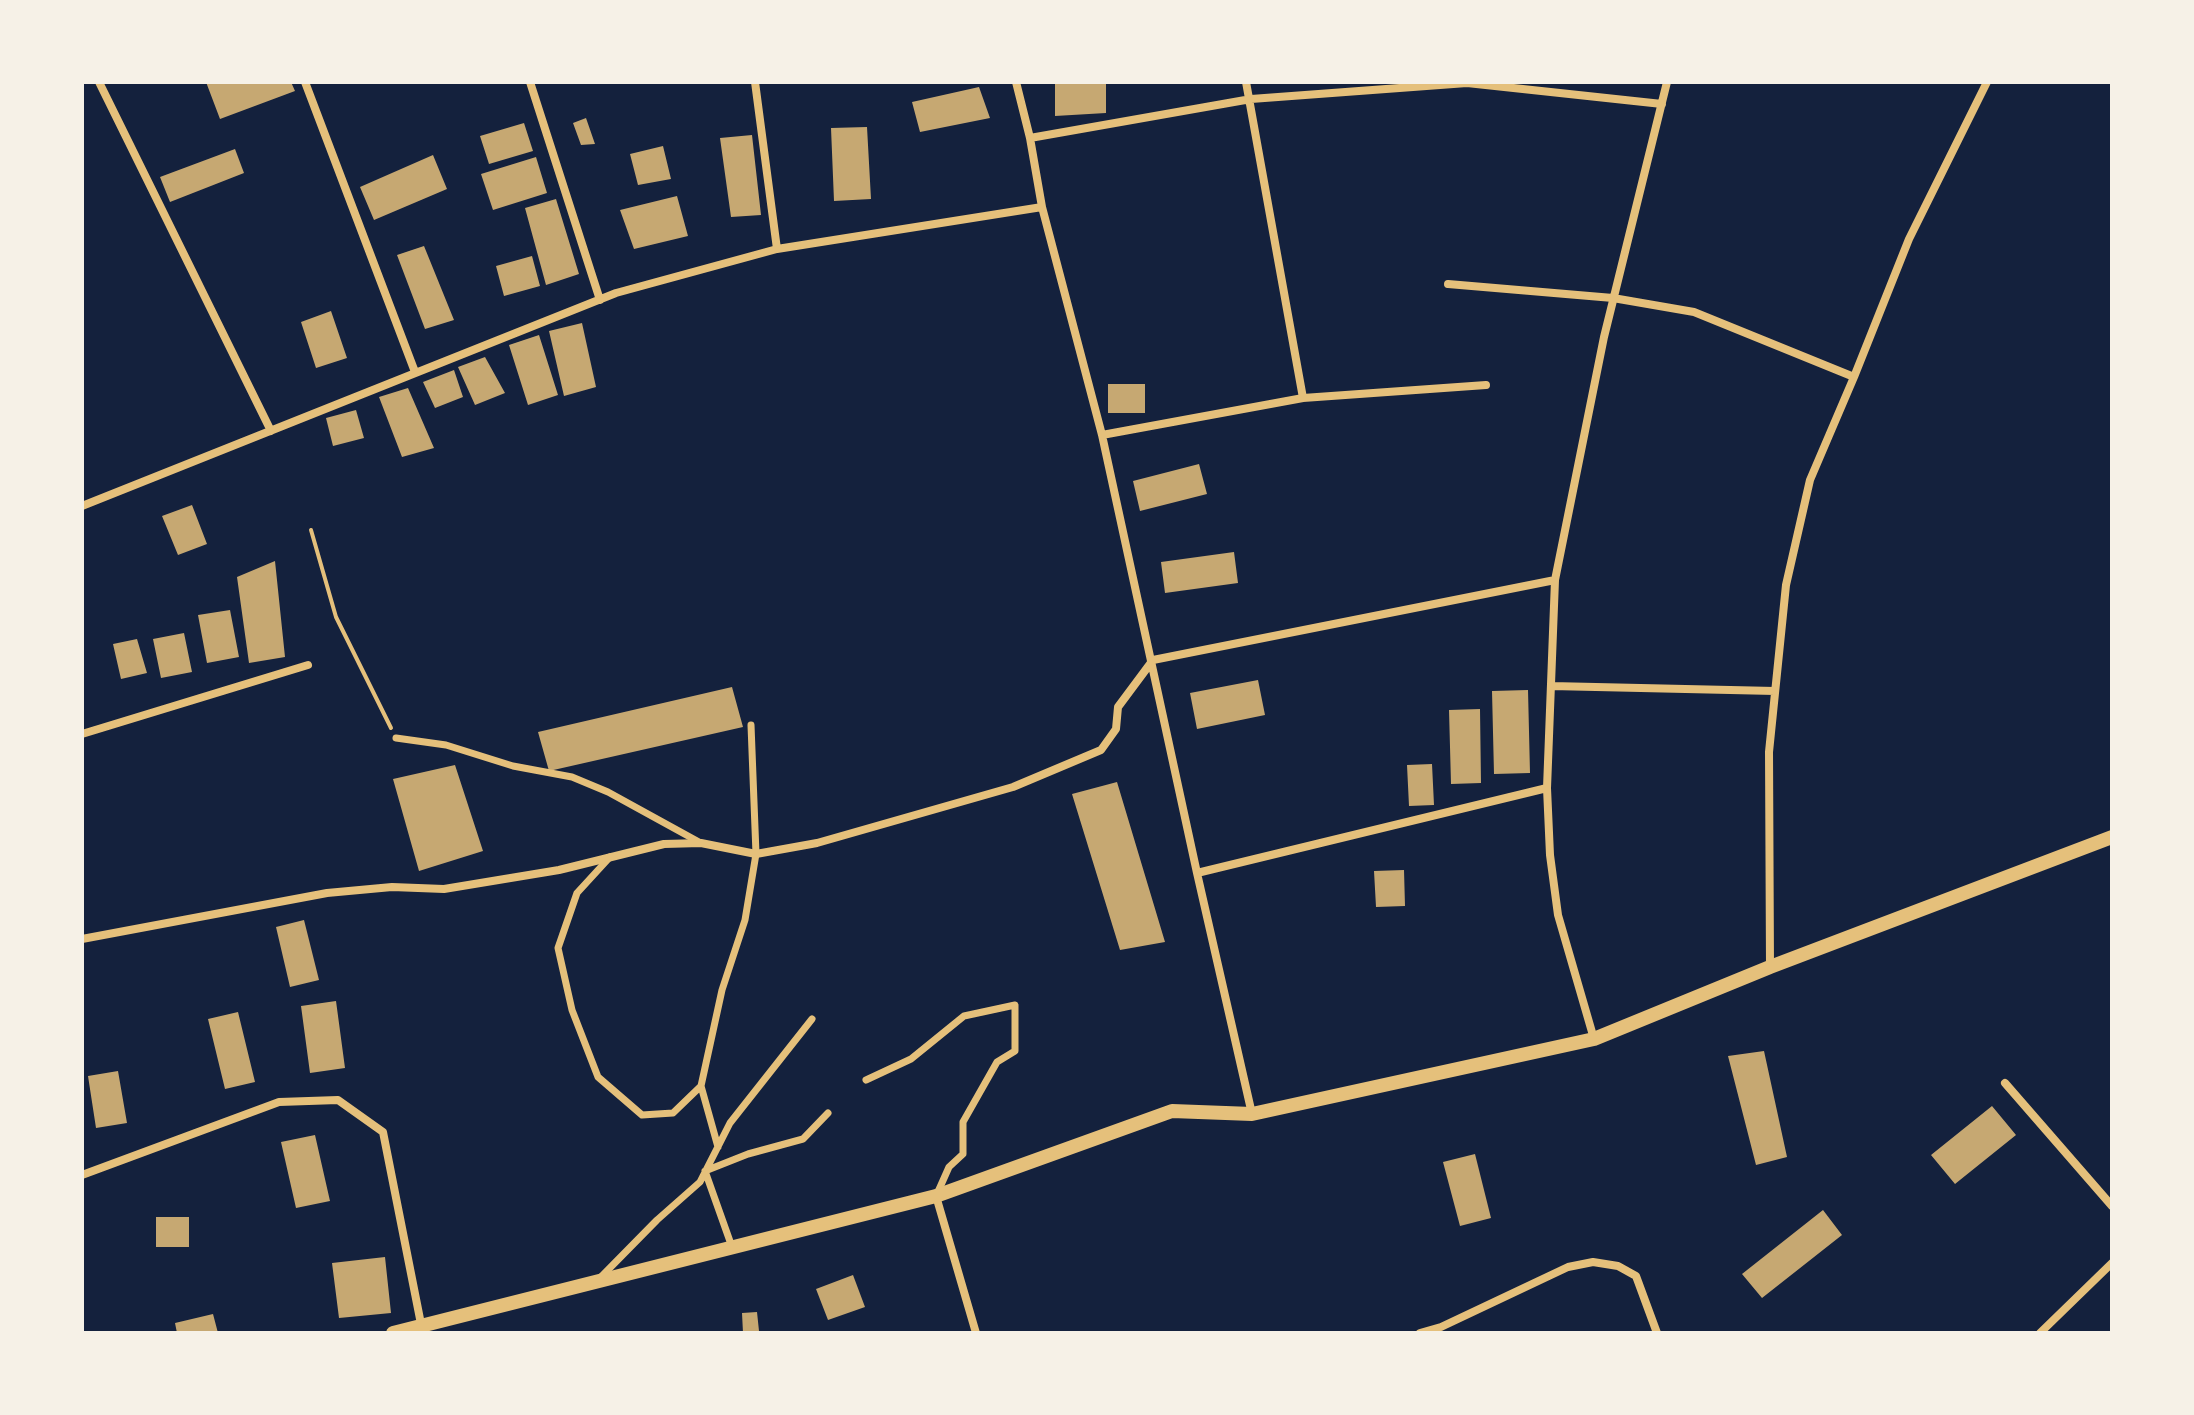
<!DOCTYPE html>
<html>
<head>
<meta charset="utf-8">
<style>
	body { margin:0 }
	#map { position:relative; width:2194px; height:1415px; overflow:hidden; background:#14213d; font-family:"Source Sans 3",sans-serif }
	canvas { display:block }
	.frame { position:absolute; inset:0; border:84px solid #f6f1e7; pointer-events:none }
</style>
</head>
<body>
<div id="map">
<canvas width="2194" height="1415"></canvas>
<div class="frame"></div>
</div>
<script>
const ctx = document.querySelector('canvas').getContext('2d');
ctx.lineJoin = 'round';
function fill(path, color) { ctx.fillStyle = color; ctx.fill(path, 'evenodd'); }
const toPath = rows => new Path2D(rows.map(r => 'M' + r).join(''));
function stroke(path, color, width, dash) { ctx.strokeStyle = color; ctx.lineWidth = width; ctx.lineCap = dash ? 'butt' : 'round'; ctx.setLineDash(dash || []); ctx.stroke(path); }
fill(toPath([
	[206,82,291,82,295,91,220,119],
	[1055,82,1106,82,1106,113,1055,116],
	[979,87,990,118,920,132,912,102],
	[586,118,595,144,581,145,573,123],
	[524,123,533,151,489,164,480,136],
	[867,127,871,199,834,201,831,128],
	[752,135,761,215,731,217,720,138],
	[663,146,671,179,638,185,630,154],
	[235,149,244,173,170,202,160,177],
	[433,155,447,189,374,220,360,187],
	[536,157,547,193,493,210,481,174],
	[677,196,688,236,634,249,620,210],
	[556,199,579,274,546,285,525,208],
	[424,246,454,320,425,329,397,255],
	[532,256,540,286,504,296,496,266],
	[331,311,347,358,316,368,301,322],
	[582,323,596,387,564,396,549,331],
	[539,335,558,395,528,405,509,345],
	[485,357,505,393,475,405,458,367],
	[454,370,463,397,435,408,423,382],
	[1108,384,1145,384,1145,413,1108,413],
	[408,388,434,448,402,457,379,397],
	[356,410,364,438,333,446,326,418],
	[1199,464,1207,494,1140,511,1133,481],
	[192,505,207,544,178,555,162,516],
	[1234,552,1238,583,1165,593,1161,562],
	[275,561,285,657,249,663,237,577],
	[230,610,239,657,207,663,198,615],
	[184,633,192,672,161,678,153,639],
	[137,639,147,673,121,679,113,644],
	[1258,680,1265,715,1197,729,1190,693],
	[732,687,743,727,549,771,538,732],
	[1528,690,1530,773,1494,774,1492,691],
	[1480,709,1481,783,1451,784,1449,710],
	[1432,764,1434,805,1409,806,1407,765],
	[455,765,483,851,419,871,393,779],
	[1117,782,1165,942,1120,950,1072,794],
	[1404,870,1405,906,1376,907,1374,871],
	[304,920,319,980,290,987,276,927],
	[336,1001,345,1068,310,1073,301,1006],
	[238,1012,255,1082,225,1089,208,1019],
	[1764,1051,1787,1157,1756,1165,1728,1056],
	[118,1071,127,1123,96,1128,88,1076],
	[1992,1106,2016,1135,1955,1184,1931,1155],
	[315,1135,330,1201,296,1208,281,1142],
	[1475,1154,1491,1218,1460,1226,1443,1162],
	[1823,1210,1842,1235,1762,1298,1742,1274],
	[156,1217,189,1217,189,1247,156,1247],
	[385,1257,391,1313,339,1318,332,1263],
	[853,1275,865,1307,828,1320,816,1289],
	[757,1312,759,1331,743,1333,742,1313],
	[213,1314,218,1333,177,1333,175,1323]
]), '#c6a872');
stroke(toPath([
	[311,530,336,617,391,728]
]), '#e5c07b', 4);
stroke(toPath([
	[396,738,446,745,513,766,572,777,608,792,699,842],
	[610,857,577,893,558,948,572,1010,598,1077,642,1115,673,1113,701,1086,718,1147],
	[866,1080,911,1059,964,1016,1015,1005,1015,1051,997,1062,963,1122,963,1154,949,1167,937,1194],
	[701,1086,722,990,745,920,756,854,751,725],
	[732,1247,705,1171,748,1154,803,1139,828,1113],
	[600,1278,657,1220,700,1182,730,1123,812,1019]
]), '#e5c07b', 7);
stroke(toPath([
	[99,82,271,431],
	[305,82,415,372],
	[530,82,600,300],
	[755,82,777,249],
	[1016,82,1030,138,1042,207,1102,435,1197,873,1252,1114],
	[1246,82,1303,398],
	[1030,138,1251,99,1467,83,1662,104],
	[1448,284,1613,298,1694,312,1854,377],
	[1102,435,1303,398,1486,385],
	[82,506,616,293,777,249,1042,207],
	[1551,686,1775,691],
	[82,734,308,665],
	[1197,873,1547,788],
	[82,939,327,893,392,887,444,889,559,870,664,844,701,843,756,854,817,843,1013,787,1101,750,1116,729,1118,707,1153,660,1555,580],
	[1770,967,1769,752,1786,585,1810,480,1854,377,1909,239,1987,82],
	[1594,1039,1558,915,1550,855,1547,788,1555,580,1604,337,1667,82],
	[2005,1083,2112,1206],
	[82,1175,279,1102,338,1100,383,1132,421,1324],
	[936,1196,976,1333],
	[1420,1333,1441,1327,1568,1267,1593,1262,1618,1266,1636,1276,1657,1333],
	[2040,1333,2112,1263]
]), '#e5c07b', 8);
stroke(toPath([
	[393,1333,936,1196,1172,1111,1252,1114,1594,1039,1770,967,2112,837]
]), '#e5c07b', 14);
</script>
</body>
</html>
